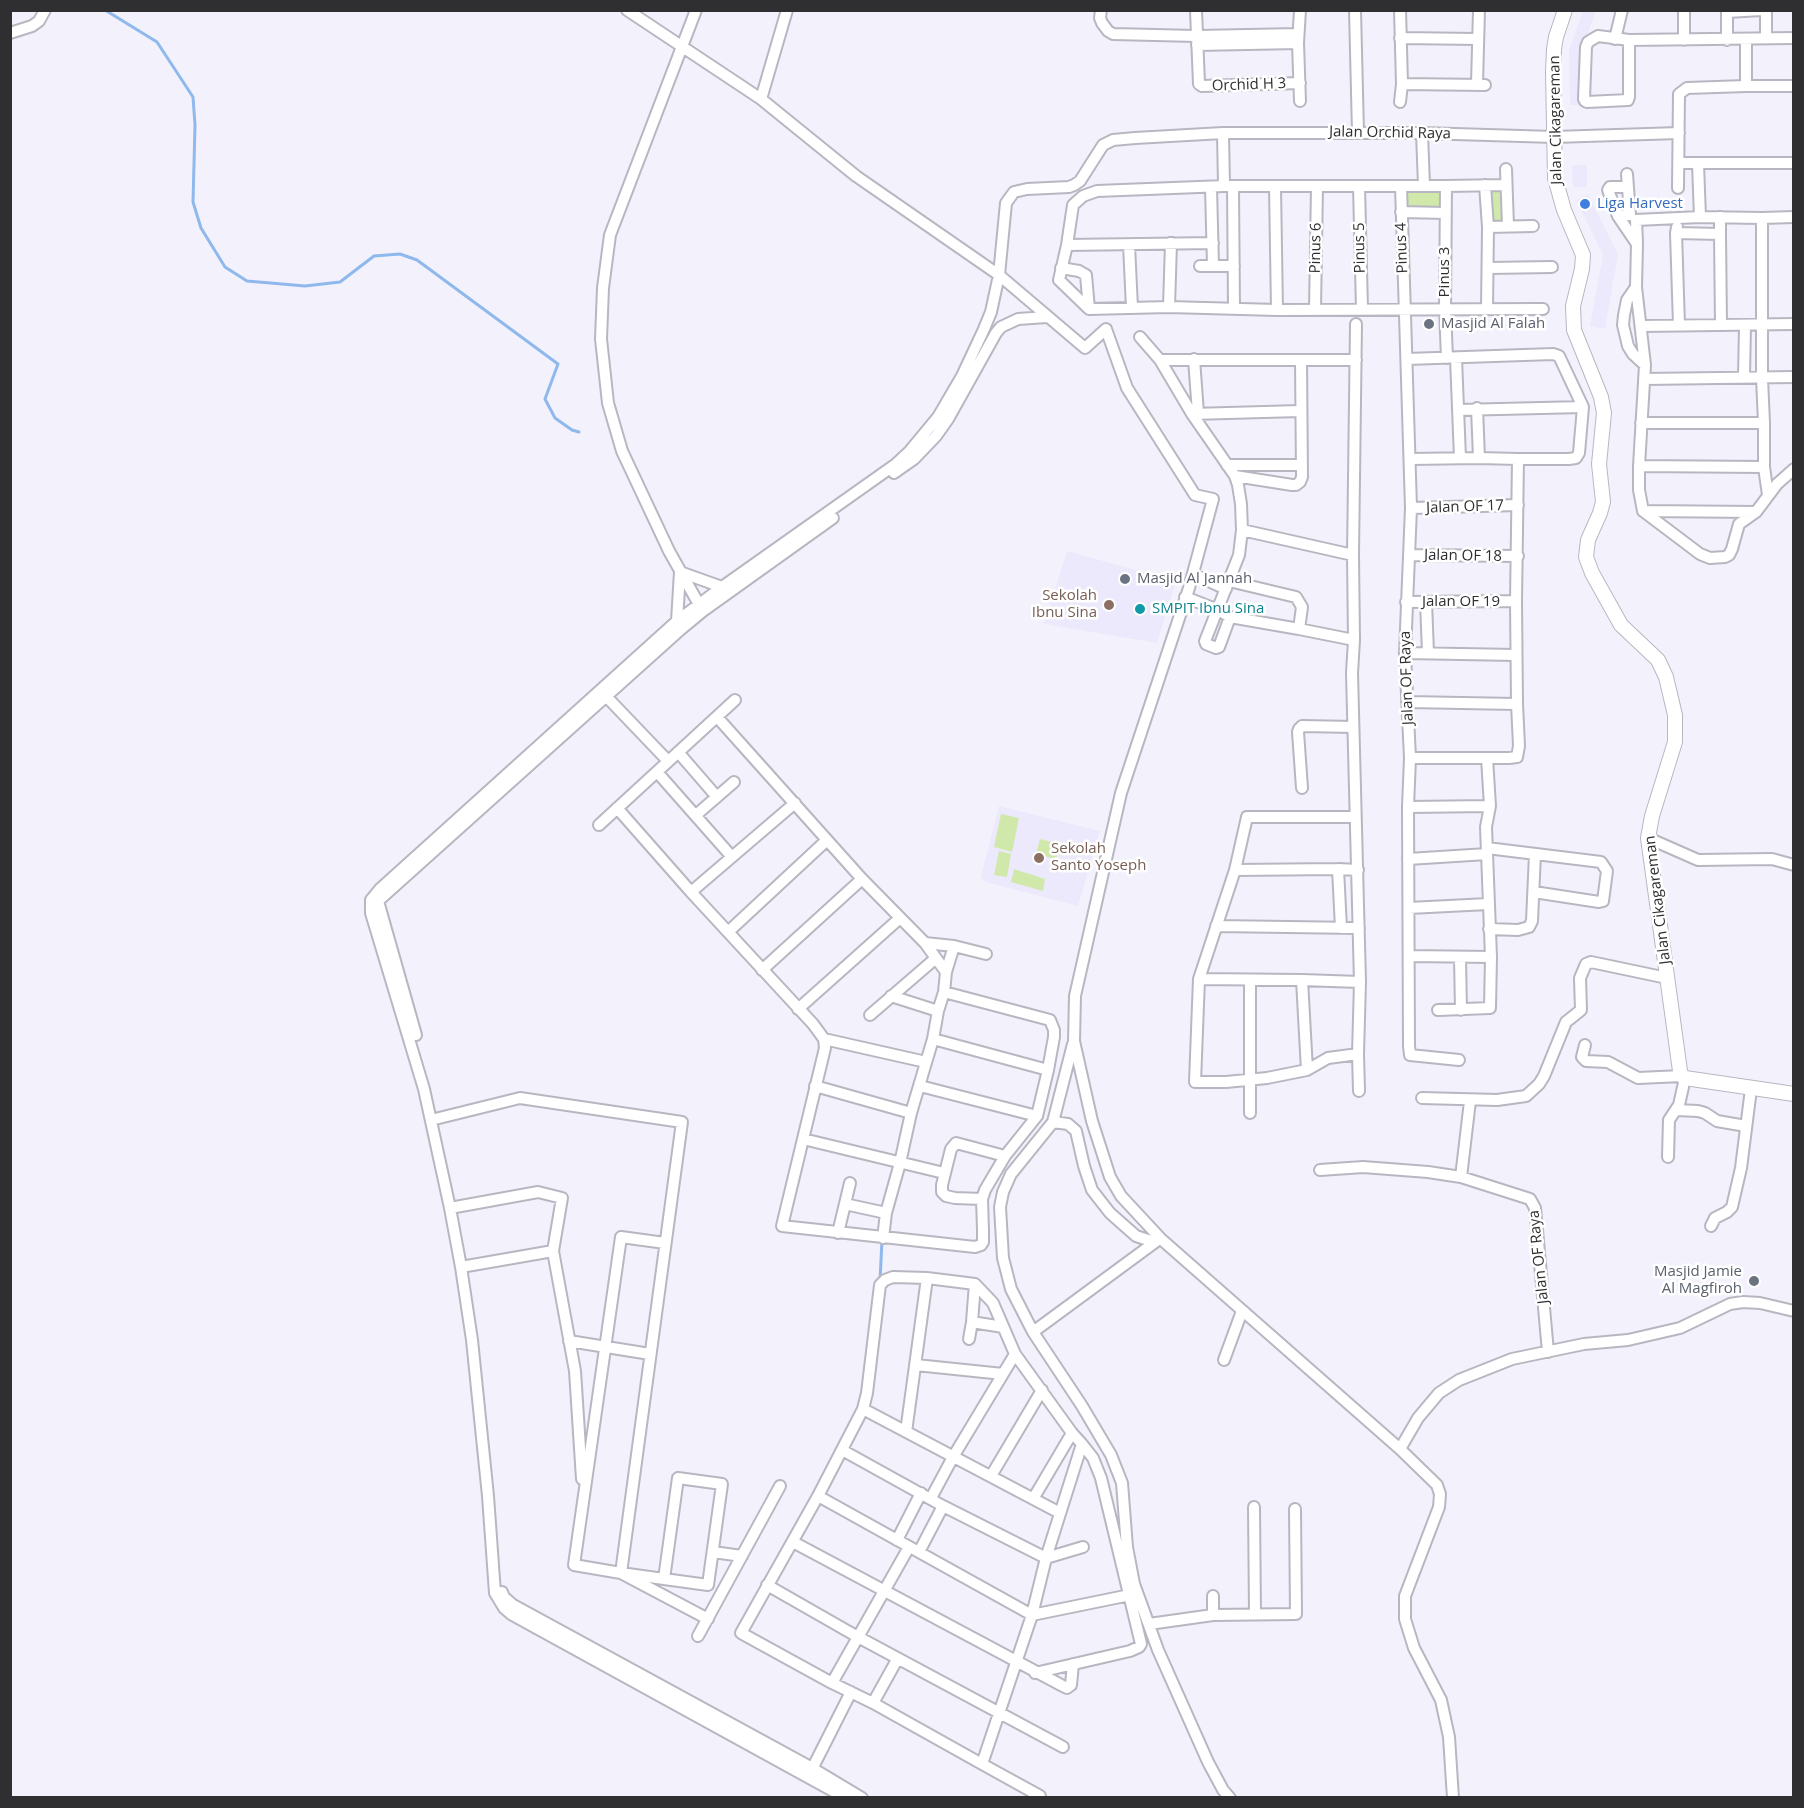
<!DOCTYPE html>
<html>
<head>
<meta charset="utf-8">
<style>
	body { margin:0 }
	#map { position:relative; width:1804px; height:1808px; overflow:hidden; background:#f3f2fc; font-family:"Open Sans",sans-serif }
	canvas { display:block }
	.frame { position:absolute; inset:0; border:12px solid #2f2f32; pointer-events:none }
</style>
</head>
<body>
<div id="map">
<canvas width="1804" height="1808"></canvas>
<div class="frame"></div>
</div>
<script>
const ctx = document.querySelector('canvas').getContext('2d');
ctx.lineJoin = 'round';
function fill(path, color) { ctx.fillStyle = color; ctx.fill(path, 'evenodd'); }
const toPath = rows => new Path2D(rows.map(r => 'M' + r).join(''));
function stroke(path, color, width, dash) { ctx.strokeStyle = color; ctx.lineWidth = width; ctx.lineCap = dash ? 'butt' : 'round'; ctx.setLineDash(dash || []); ctx.stroke(path); }
function label(font, color, halo, rows, align = 'center') {
  ctx.font = font + ' "Open Sans",sans-serif'; ctx.lineWidth = 5; ctx.setLineDash([]); ctx.textBaseline = 'middle'; ctx.strokeStyle = halo; ctx.fillStyle = color; for (const [text, x, y, turn = 0] of rows) {
    ctx.save(); ctx.translate(x, y); ctx.rotate((+turn || 0) * Math.PI / 180); ctx.textAlign = isNaN(turn) ? turn : align; if (halo) ctx.strokeText(text, 0, 0); ctx.fillText(text, 0, 0); ctx.restore();
  }
}
fill(toPath([
	[1583,11,1596,11,1582,50,1583,105,1570,105,1569,50],
	[1572,165,1587,165,1587,187,1573,187],
	[1588,194,1618,254,1605,329,1590,326,1603,255,1576,200],
	[1067,551,1176,581,1157,643,1044,624],
	[999,806,1100,831,1078,906,989,883,982,879,981,876]
]), '#ebe9fb');
fill(toPath([
	[1404,189,1442,189,1442,210,1405,209],
	[1503,190,1505,221,1491,222,1488,191],
	[1001,814,1019,818,1012,852,994,847],
	[1040,839,1060,844,1056,859,1036,854],
	[999,851,1011,854,1007,877,994,875],
	[1014,869,1045,879,1043,891,1011,882]
]), '#d0e9aa');
stroke(toPath([
	[105,10,157,42,193,97,195,125,193,202,201,228,225,267,247,281,305,286,340,282,374,256,400,254,417,260,558,364,545,399,555,418,572,430,579,432],
	[880,1281,882,1240]
]), '#8fb8ec', 3);
const minor = toPath([
	[627,10,761,99,856,176,999,275,1085,348,1106,329,1127,388,1195,495,1213,499,1189,588,1121,793,1075,996,1074,1041,1092,1121,1110,1177,1121,1196,1161,1239,1400,1449,1437,1485,1440,1494,1439,1507,1405,1596,1405,1619,1414,1648,1441,1700,1449,1737,1453,1798],
	[696,10,610,235,603,288,601,339,608,403,622,451,669,551,701,608],
	[1101,10,1100,18,1102,23,1108,31,1113,34,1197,36,1298,34],
	[1196,10,1199,84,1202,86,1300,83],
	[1300,10,1298,43,1300,101],
	[1355,10,1358,133],
	[1727,10,1727,40],
	[1727,12,1761,10],
	[10,33,32,26,39,21,45,10],
	[1400,38,1478,39],
	[1766,38,1766,10],
	[1615,39,1622,10],
	[1629,40,1629,97,1628,100,1587,102,1585,101,1584,99,1586,47,1588,42,1598,36,1629,40,1794,38],
	[1684,40,1684,10],
	[1197,45,1298,43],
	[1402,84,1485,85],
	[1477,84,1479,10],
	[1746,86,1794,86],
	[761,99,787,10],
	[1400,102,1402,84,1400,10],
	[1223,133,1224,186],
	[1422,133,1424,186],
	[1679,163,1794,163],
	[1698,164,1700,217,1762,218,1794,217],
	[1506,169,1508,226],
	[1485,185,1488,227,1487,309],
	[1506,185,1446,186,1224,186,1097,191,1083,196,1073,205,1067,245,1059,280,1089,309,1169,307,1277,310,1543,309],
	[1359,186,1362,309],
	[1401,186,1411,508,1405,653,1410,758,1408,807,1409,1046,1410,1055,1459,1060],
	[1446,186,1445,309,1447,358],
	[1211,187,1213,266],
	[1233,187,1234,308],
	[1275,187,1277,310],
	[1627,187,1610,187,1608,190,1618,216,1637,244,1636,287,1645,365,1639,466,1639,490,1643,511,1700,554,1710,558,1725,557,1729,555,1732,549,1739,524,1756,512,1777,484,1794,469],
	[1678,188,1679,94,1687,88,1746,86,1746,39],
	[1401,212,1445,213],
	[1618,216,1630,215,1627,174],
	[1762,218,1762,378,1764,423],
	[1488,227,1533,226],
	[1677,227,1676,233,1720,234,1720,217],
	[1676,233,1679,325],
	[1720,234,1721,325],
	[1637,242,1636,220,1700,217],
	[1067,245,1213,243],
	[1129,245,1132,308],
	[1200,266,1234,266],
	[1061,268,1079,271,1086,275,1089,309],
	[1488,268,1552,267],
	[1636,287,1627,300,1624,315,1623,325,1628,346,1633,354,1645,365],
	[1169,307,1171,243],
	[1315,310,1317,186],
	[1356,324,1353,555,1354,640,1352,673,1360,982,1358,1054,1359,1091],
	[1642,326,1794,324],
	[1140,337,1160,360,1192,414,1235,476,1238,485,1241,504,1242,530,1239,555,1205,641,1206,644,1216,648,1219,647,1230,617],
	[1456,358,1460,458],
	[1194,359,1198,413],
	[1407,359,1553,354,1559,356,1583,407,1579,453,1576,458,1569,459,1518,459],
	[1160,360,1356,360],
	[1744,377,1745,325],
	[1644,379,1794,377],
	[1477,408,1479,458],
	[1458,410,1583,407],
	[1192,414,1300,411],
	[1641,423,1764,423,1764,467,1768,495],
	[1410,459,1479,458,1518,459,1516,601,1517,704,1519,746,1517,757,1509,758,1410,758],
	[1227,465,1301,465],
	[1639,466,1764,467],
	[894,473,914,459,936,436,948,419,996,333,1001,327,1018,319,1047,317],
	[1235,476,1292,485,1296,485,1300,482,1302,477,1301,360],
	[1411,508,1518,505],
	[1643,511,1756,512],
	[1242,530,1353,555],
	[1409,555,1518,556],
	[1193,574,1226,589],
	[1229,581,1296,597,1302,607,1299,629],
	[1185,597,1218,610,1230,617,1299,629,1354,640],
	[1406,602,1516,601],
	[1426,602,1428,653],
	[677,621,680,572,722,587],
	[1405,653,1516,655],
	[602,692,668,761],
	[1407,702,1517,704],
	[717,717,862,879,925,943,946,972],
	[678,752,717,797],
	[657,772,732,857],
	[1302,788,1298,732,1299,729,1302,726,1353,727],
	[1408,807,1490,806],
	[617,808,691,892,813,1024,824,1039,825,1048,782,1226,975,1247,981,1245,983,1242,983,1230,982,1199,985,1190,1005,1156,1037,1116,1048,1070,1054,1037,1054,1030,1050,1020,944,992],
	[696,815,734,782],
	[1355,817,1247,817,1235,870,1199,979,1195,1082,1226,1082,1267,1078,1307,1070,1328,1058,1358,1054],
	[599,825,735,700],
	[1648,838,1698,860,1772,859,1794,865],
	[1487,848,1601,862,1607,871,1603,901,1599,902,1534,892],
	[1408,859,1487,854],
	[1338,869,1341,928],
	[1235,870,1338,869,1358,870],
	[691,892,795,803],
	[1409,908,1488,904],
	[1216,926,1359,928],
	[1489,929,1518,930,1529,927,1532,921,1535,854],
	[728,932,827,840],
	[954,946,986,954],
	[1409,956,1491,957],
	[1460,958,1461,1010],
	[762,970,862,879],
	[1199,979,1302,980,1360,982],
	[1302,980,1307,1070],
	[891,996,938,1011],
	[798,1009,900,918],
	[1438,1010,1490,1008,1491,957,1486,827,1490,806,1487,758],
	[870,1015,936,958],
	[416,1035,378,901,680,630,703,611,833,518],
	[824,1039,926,1062],
	[933,1039,1048,1070],
	[1073,1044,1053,1122,1011,1174,1003,1192,1000,1207,1003,1258,1011,1289,1033,1332,1082,1406,1111,1455,1122,1483,1127,1547,1134,1584,1158,1650,1208,1762,1223,1790,1230,1798],
	[1585,1045,1582,1057,1586,1061,1608,1062,1638,1078,1682,1076],
	[815,1086,911,1113],
	[920,1086,1037,1116],
	[1422,1098,1497,1100,1526,1096,1539,1084,1544,1076,1566,1022,1581,1010,1580,978,1586,964,1591,962,1667,978],
	[1676,1110,1698,1111,1705,1113,1717,1121,1746,1126],
	[1250,1113,1250,980],
	[431,1120,520,1098,682,1122,621,1573,664,1579,708,1585,722,1484,678,1478,664,1579],
	[1053,1122,1068,1124,1076,1131,1084,1166,1092,1190,1110,1213,1136,1236,1154,1242],
	[803,1139,944,1173],
	[1668,1157,1669,1120,1679,1105,1685,1078],
	[1320,1170,1363,1167,1428,1172,1461,1177,1530,1199,1535,1208,1548,1352],
	[1461,1177,1470,1101],
	[982,1199,955,1198,946,1196,942,1192,942,1185,951,1149,956,1143,1005,1156],
	[845,1204,886,1213],
	[450,1208,538,1192,562,1198,553,1251,461,1267],
	[1711,1226,1715,1218,1727,1212,1732,1207,1741,1168,1751,1089],
	[838,1233,850,1183],
	[883,1238,886,1213,900,1163,911,1113,933,1039,938,1011,944,992,946,972,954,946,925,943],
	[665,1243,621,1237,574,1565,621,1573,708,1619],
	[553,1251,575,1371,582,1479],
	[972,1322,1003,1327],
	[1033,1332,1158,1240],
	[969,1339,972,1322,975,1284],
	[569,1341,650,1354],
	[1224,1360,1242,1311],
	[916,1365,1003,1374],
	[863,1409,1060,1513],
	[906,1432,927,1278],
	[1400,1449,1418,1418,1439,1393,1459,1380,1512,1359,1584,1344,1628,1340,1680,1328,1730,1304,1743,1302,1760,1303,1794,1311],
	[842,1450,943,1506,1046,1558,1083,1547],
	[991,1476,1042,1390],
	[818,1496,1032,1615,1130,1595],
	[931,1498,953,1457,1015,1354],
	[1033,1499,1072,1433],
	[1254,1507,1255,1614],
	[897,1540,921,1493],
	[793,1542,1061,1685,1067,1688,1071,1685,1073,1664],
	[713,1552,742,1556],
	[919,1552,943,1506],
	[767,1585,858,1637,1063,1747],
	[502,1592,504,1597,513,1605,812,1768,862,1798],
	[1213,1596,1213,1615],
	[1149,1624,1213,1615,1296,1614,1295,1509],
	[698,1636,780,1486],
	[1035,1673,1130,1651,1139,1647,1141,1644,1101,1478,1093,1458,1082,1444],
	[832,1683,909,1547],
	[873,1703,898,1658],
	[982,1764,1032,1615,1046,1558,1082,1444,1072,1433,1015,1354,993,1303,975,1284,927,1278,893,1277,885,1280,880,1285,867,1393,863,1409,818,1496,741,1633,832,1683,873,1703,982,1764,1040,1796],
	[810,1773,851,1692],
	[846,1798,511,1614,504,1608,495,1593,488,1496,472,1340,461,1267,450,1208,424,1089,371,913,371,900,380,889,677,621,722,587,896,464,909,452,938,417,962,376,984,329,991,312,999,275,1006,203,1014,192,1027,189,1069,187,1074,185,1080,181,1103,145,1113,140,1135,138,1223,133,1422,133,1554,137,1679,133]
]);
const tertiary = toPath([
	[1565,10,1556,37,1554,49,1553,72,1555,178,1564,210,1583,255,1582,269,1573,306,1574,330,1601,397,1604,413,1599,464,1603,502,1600,513,1588,540,1586,557,1592,573,1621,625,1658,660,1666,677,1675,715,1675,742,1652,816,1648,838,1680,1071,1682,1076,1685,1078,1794,1094]
]);
stroke(minor, '#b8b7c1', 14);
stroke(tertiary, '#b8b7c1', 16);
stroke(minor, '#fff', 10);
stroke(tertiary, '#fff', 14);
for (const [x, y, r, color] of [
	[1585,204,6,"#3f7fe0"],
	[1429,324,6,"#6b7280"],
	[1125,579,6,"#6b7280"],
	[1109,605,6,"#8d6e63"],
	[1140,609,6,"#0f9aa8"],
	[1039,858,6,"#8d6e63"],
	[1754,1281,6,"#6b7280"]
]) { const dot = new Path2D(); dot.arc(x, y, r, 0, 2 * Math.PI); ctx.fillStyle = color; ctx.fill(dot); stroke(dot, '#fff', 2); }
label('15px', '#2f2f32', '#fff', [
	["Orchid H 3",1249,85,-2],
	["Jalan Cikagareman",1556,120,-91],
	["Jalan Orchid Raya",1390,133,1],
	["Pinus 6",1316,248,-89],
	["Pinus 5",1360,248,-91],
	["Pinus 4",1402,248,-92],
	["Pinus 3",1445,272,-90],
	["Jalan OF 17",1465,507,-2],
	["Jalan OF 18",1463,556,1],
	["Jalan OF 19",1461,602],
	["Jalan OF Raya",1407,678,-92],
	["Jalan Cikagareman",1658,900,-97],
	["Jalan OF Raya",1539,1257,-96]
]);
label('15px', '#366cbe', '#fff', [
	["Liga Harvest",1597,204]
], 'left');
label('15px', '#5b616d', '#fff', [
	["Masjid Al Falah",1441,324],
	["Masjid Al Jannah",1137,579],
	["Masjid Jamie",1742,1272,"right"],
	["Al Magfiroh",1742,1289,"right"]
], 'left');
label('15px', '#785e54', '#fff', [
	["Sekolah",1097,596],
	["Ibnu Sina",1097,613],
	["Sekolah",1051,849,"left"],
	["Santo Yoseph",1051,866,"left"]
], 'right');
label('15px', '#0d838f', '#fff', [
	["SMPIT Ibnu Sina",1152,609]
], 'left');
</script>
</body>
</html>
